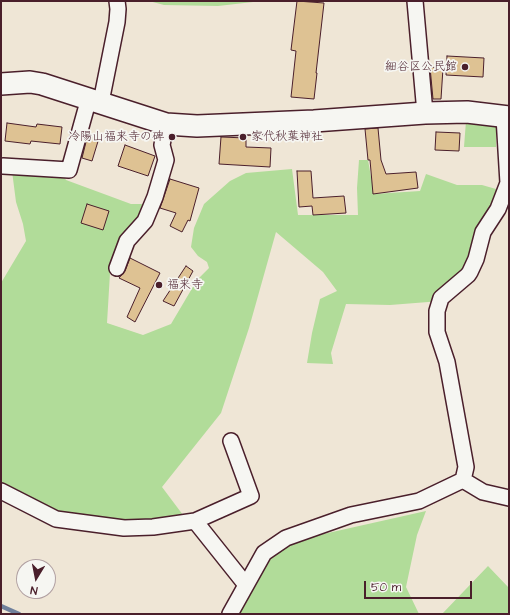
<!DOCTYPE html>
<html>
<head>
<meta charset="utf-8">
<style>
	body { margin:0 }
	#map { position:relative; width:510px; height:615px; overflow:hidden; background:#efe6d6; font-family:"Architects Daughter",sans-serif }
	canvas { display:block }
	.frame { position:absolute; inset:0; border:2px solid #4a1f2b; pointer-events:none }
	.north { position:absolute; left:16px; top:559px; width:40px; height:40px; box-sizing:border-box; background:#f6f6f2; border:1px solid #b1a0a2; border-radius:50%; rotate:190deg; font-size:11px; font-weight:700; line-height:16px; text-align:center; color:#4a1f2b }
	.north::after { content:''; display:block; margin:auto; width:14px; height:18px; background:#4a1f2b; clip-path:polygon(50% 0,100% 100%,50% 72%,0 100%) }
	.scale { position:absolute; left:364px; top:581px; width:108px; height:18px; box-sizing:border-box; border:2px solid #4a1f2b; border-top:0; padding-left:5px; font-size:12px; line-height:14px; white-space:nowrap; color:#4a1f2b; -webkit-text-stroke:3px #f6f6f2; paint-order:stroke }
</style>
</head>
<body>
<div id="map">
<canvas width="510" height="615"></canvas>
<div class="frame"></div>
<div class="north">N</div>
<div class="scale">50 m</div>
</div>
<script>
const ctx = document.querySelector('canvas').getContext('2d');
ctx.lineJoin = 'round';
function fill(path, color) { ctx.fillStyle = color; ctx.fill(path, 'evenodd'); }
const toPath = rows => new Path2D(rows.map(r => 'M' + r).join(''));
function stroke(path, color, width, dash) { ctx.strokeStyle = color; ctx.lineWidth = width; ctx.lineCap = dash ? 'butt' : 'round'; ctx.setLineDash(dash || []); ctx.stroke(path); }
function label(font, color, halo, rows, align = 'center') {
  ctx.font = font + ' "Architects Daughter","Klee One",sans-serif'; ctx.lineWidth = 3.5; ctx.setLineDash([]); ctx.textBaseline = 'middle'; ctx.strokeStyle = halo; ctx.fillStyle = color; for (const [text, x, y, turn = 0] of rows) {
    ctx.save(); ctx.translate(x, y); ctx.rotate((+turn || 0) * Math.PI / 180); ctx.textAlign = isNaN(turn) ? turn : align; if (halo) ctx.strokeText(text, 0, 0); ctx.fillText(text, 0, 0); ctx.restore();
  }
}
fill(toPath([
	[149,1,262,1,218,6,164,5],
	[466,121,496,122,496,147,464,147],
	[359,160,368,160,374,194,420,191,426,174,457,185,482,185,503,191,470,272,441,301,390,305,346,304,331,353,333,364,307,363,312,333,320,299,337,291,323,272,276,232,249,328,221,413,162,487,186,519,108,526,56,519,1,488,1,283,26,241,23,224,16,202,12,171,62,174,66,180,131,204,145,204,142,218,124,241,110,273,107,323,143,335,171,324,197,280,209,268,207,262,198,256,191,247,194,228,204,204,230,181,246,173,292,169,298,215,358,215,357,188],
	[426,511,417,535,406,587,419,614,230,614,271,548,319,535],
	[488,566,509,588,509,614,442,614]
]), '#b1dc99');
stroke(toPath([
	[1,606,19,614]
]), '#70809c', 4.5);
const building = toPath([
	[297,1,324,3,316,73,317,73,314,99,291,97,296,51,291,50,297,1],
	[447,56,484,58,483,77,446,75,447,56],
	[430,67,443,68,441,99,433,99,430,67],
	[7,123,36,127,37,124,62,127,60,144,31,141,30,144,5,141,7,123],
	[378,128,381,160,386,174,416,172,418,188,373,194,370,160,368,160,365,129,378,128],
	[436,132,460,133,459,151,435,150,436,132],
	[88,134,99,138,92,161,82,158,88,134],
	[221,137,246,138,246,147,271,148,270,167,219,164,221,137],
	[125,145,155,156,148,176,118,166,125,145],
	[297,171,311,171,313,198,344,196,346,213,313,215,312,206,299,207,297,171],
	[170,179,199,188,190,221,188,220,182,232,170,226,176,213,160,208,170,179],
	[87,204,109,211,103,230,81,223,87,204],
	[130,258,160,273,135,322,127,317,140,288,119,278,125,271,130,258],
	[186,266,193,271,174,306,163,301,186,266]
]);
fill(building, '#dec293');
stroke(building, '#4a1f2b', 1);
const street = toPath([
	[415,1,425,113],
	[101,102,117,22,118,9,117,1],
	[3,166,69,170,89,98],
	[117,268,127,241,145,221,155,197,166,160,162,145,166,124],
	[463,480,483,492,509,498],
	[1,491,56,519,124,528,153,527,195,521,251,496,231,441],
	[195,521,246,585],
	[230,614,264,553,286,538,351,515,419,501,463,480,466,467,447,362,437,332,437,311,441,298,468,275,470,272,476,259,483,232,498,209,508,183,504,117]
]);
const secondary = toPath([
	[1,84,30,82,42,84,166,124,197,126,314,121,425,113,467,112,509,117]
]);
stroke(street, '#4a1f2b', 18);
stroke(secondary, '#4a1f2b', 24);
stroke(street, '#f6f6f2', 15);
stroke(secondary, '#f6f6f2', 21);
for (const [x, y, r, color] of [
	[465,67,4,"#4a1f2b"],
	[172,137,4,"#4a1f2b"],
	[243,137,4,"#4a1f2b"],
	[159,285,4,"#4a1f2b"]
]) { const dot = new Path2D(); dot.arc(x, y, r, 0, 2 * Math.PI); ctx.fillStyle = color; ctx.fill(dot); stroke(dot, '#f6f6f2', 1.5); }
label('12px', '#4a1f2b', '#f6f6f2', [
	["細谷区公民館",457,67],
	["冷陽山福来寺の碑",164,137],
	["家代秋葉神社",251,137,"left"],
	["福来寺",167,285,"left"]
], 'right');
</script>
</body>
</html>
